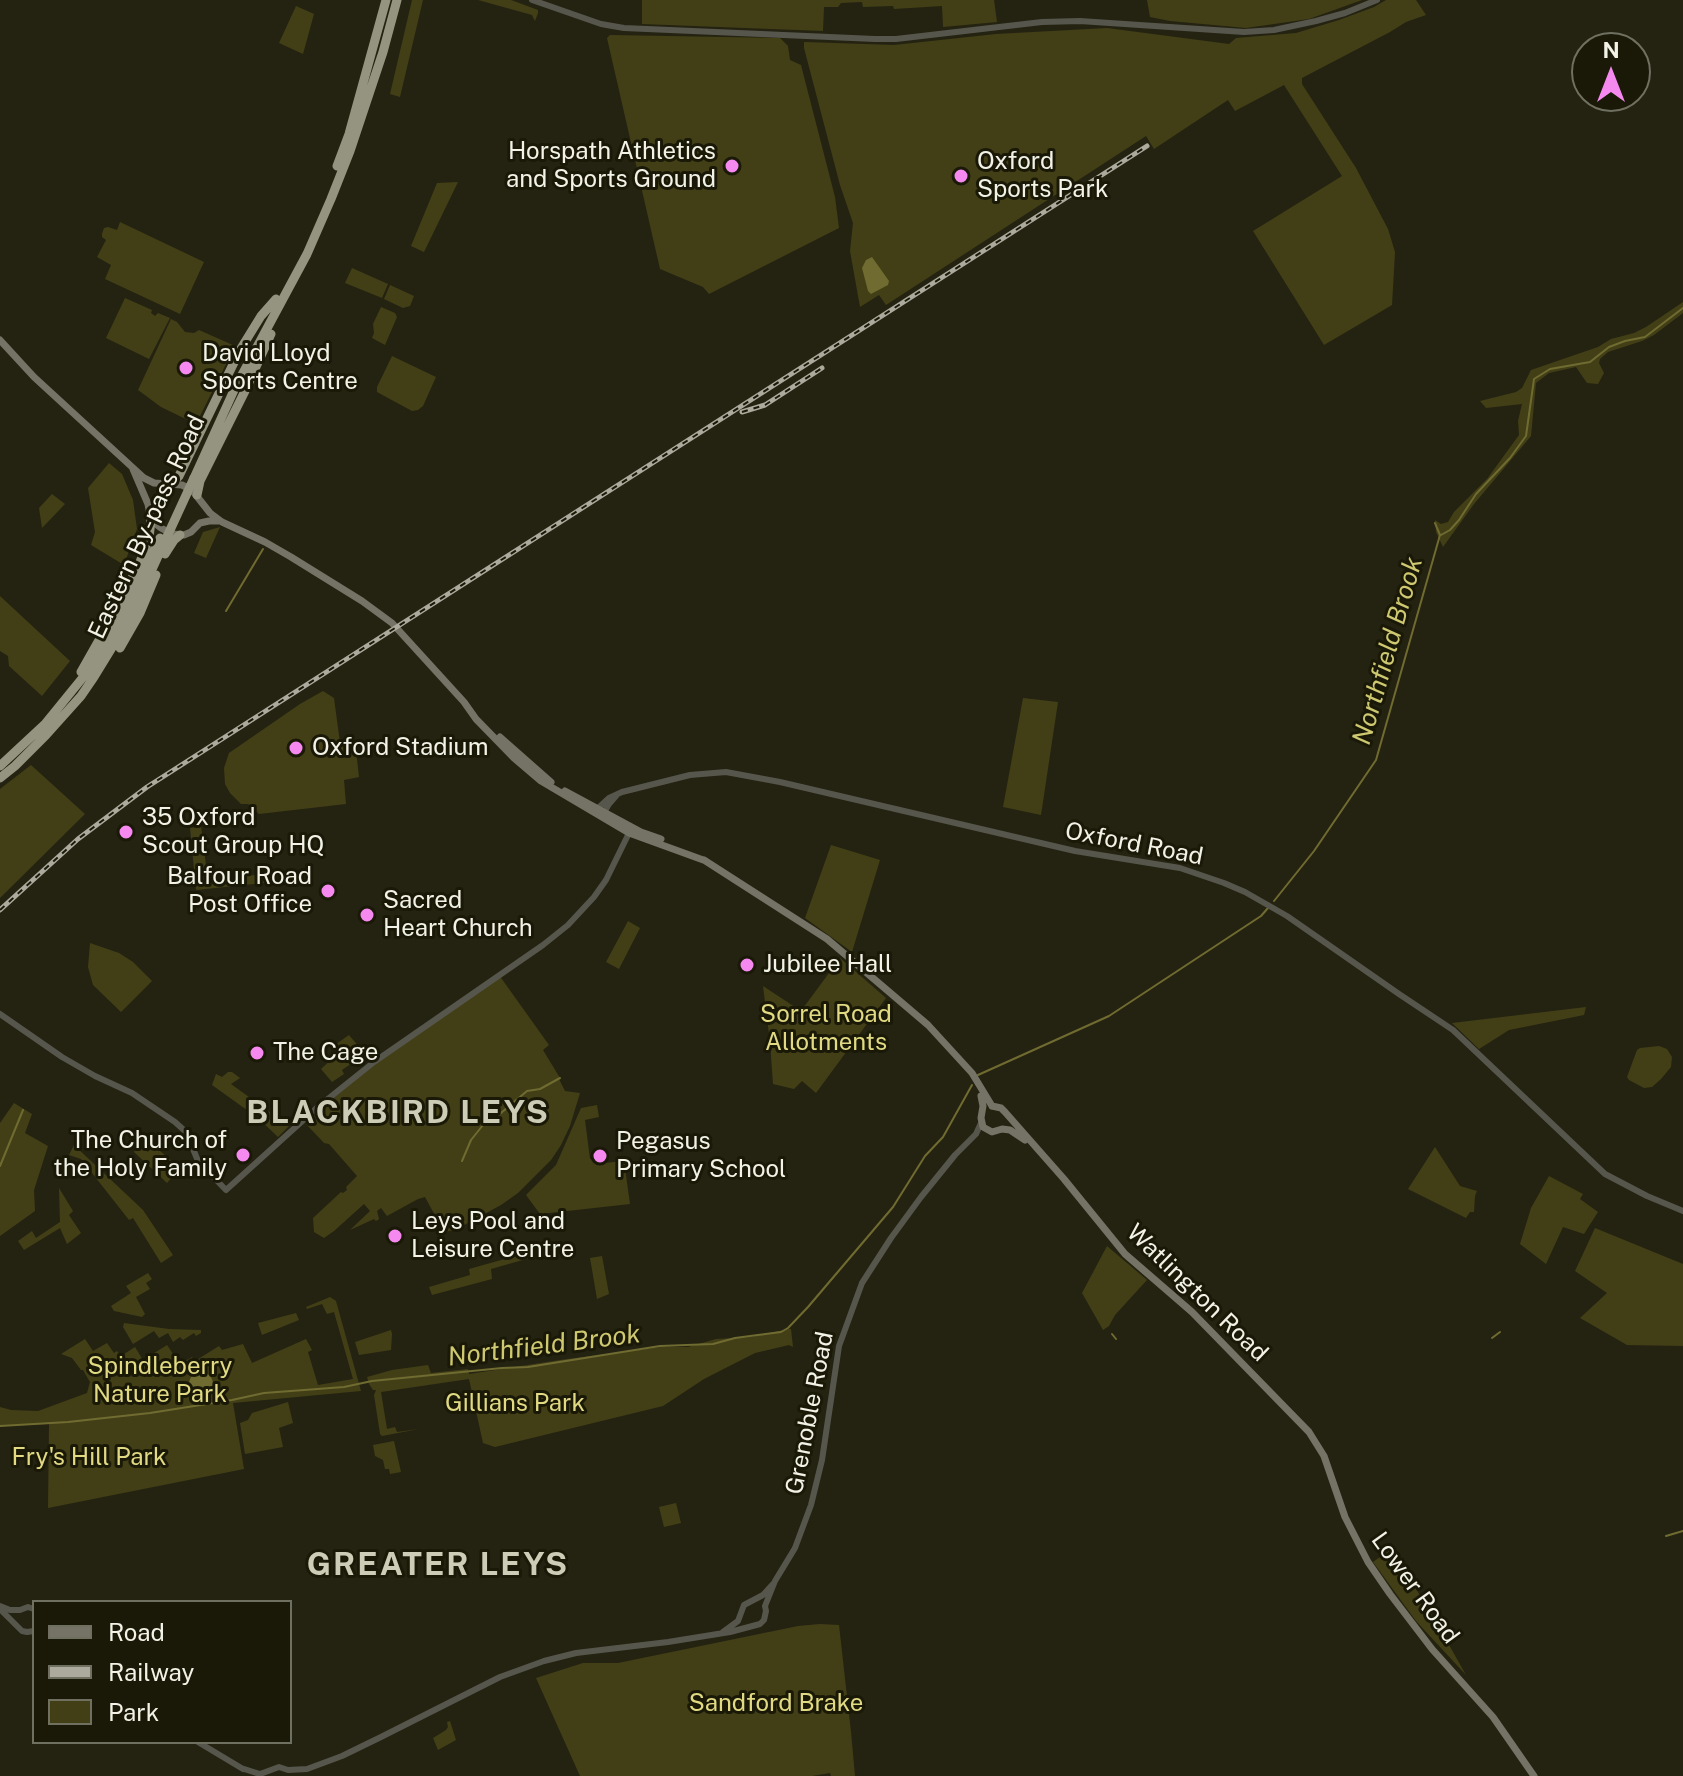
<!DOCTYPE html>
<html>
<head>
<meta charset="utf-8">
<style>
	body { margin:0 }
	#map { position:relative; width:1683px; height:1776px; overflow:hidden; background:#242311; font-family:"Public Sans",sans-serif }
	canvas { display:block }
	.legend { position:absolute; left:32px; top:1600px; width:260px; height:144px; box-sizing:border-box; background:#1a1908; border:2px solid #707061; margin:0; padding:10px 14px; list-style:none; font-size:24px; color:#f2f2e6 }
	.legend li { display:flex; align-items:center; gap:16px; height:40px }
	.legend b { width:40px; border:2px solid #707061 }
	.north { position:absolute; left:1571px; top:32px; width:80px; height:80px; box-sizing:border-box; background:#1a1908; border:2px solid #707061; border-radius:50%; rotate:0deg; font-size:22px; font-weight:700; line-height:32px; text-align:center; color:#f2f2e6 }
	.north::after { content:''; display:block; margin:auto; width:28px; height:36px; background:#f589ef; clip-path:polygon(50% 0,100% 100%,50% 72%,0 100%) }
</style>
</head>
<body>
<div id="map">
<canvas width="1683" height="1776"></canvas>
<ul class="legend">
<li><b style="height:10px;background:#747366"></b>Road</li>
<li><b style="height:10px;background:#abaa9c"></b>Railway</li>
<li><b style="height:22px;background:#423f17"></b>Park</li>
</ul>
<div class="north">N</div>
</div>
<script>
const ctx = document.querySelector('canvas').getContext('2d');
ctx.lineJoin = 'round';
function fill(path, color) { ctx.fillStyle = color; ctx.fill(path, 'evenodd'); }
const toPath = rows => new Path2D(rows.map(r => 'M' + r).join(''));
function stroke(path, color, width, dash) { ctx.strokeStyle = color; ctx.lineWidth = width; ctx.lineCap = dash ? 'butt' : 'round'; ctx.setLineDash(dash || []); ctx.stroke(path); }
function label(font, color, halo, rows, align = 'center') {
  ctx.font = font + ' "Public Sans",sans-serif'; ctx.lineWidth = 6; ctx.setLineDash([]); ctx.textBaseline = 'middle'; ctx.strokeStyle = halo; ctx.fillStyle = color; for (const [text, x, y, turn = 0] of rows) {
    ctx.save(); ctx.translate(x, y); ctx.rotate((+turn || 0) * Math.PI / 180); ctx.textAlign = isNaN(turn) ? turn : align; if (halo) ctx.strokeText(text, 0, 0); ctx.fillText(text, 0, 0); ctx.restore();
  }
}
fill(toPath([
	[412,0,423,0,400,97,390,94],
	[478,0,511,0,538,10,538,13,535,21,532,15],
	[642,0,994,0,997,22,943,27,942,6,894,9,893,6,863,7,862,2,841,3,838,7,824,7,823,31,642,24],
	[1147,0,1362,0,1309,19,1246,28,1170,21,1150,17],
	[1386,0,1416,0,1426,15,1406,22,1390,32,1302,78,1302,84,1356,168,1388,229,1395,252,1392,305,1324,345,1253,231,1342,176,1284,85,1235,111,1228,100,1154,149,1146,136,886,305,879,295,860,307,850,251,853,223,840,185,804,48,804,42,894,45,996,34,1107,28,1229,44,1236,38,1296,33,1339,20,1374,7],
	[296,6,314,14,303,54,279,43],
	[610,35,780,38,788,46,790,60,801,65,802,69,835,197,839,228,709,294,703,287,660,269,607,38],
	[458,182,424,252,411,246,437,183],
	[120,222,204,262,180,314,105,279,111,265,97,257,106,240,102,237,102,234,104,228,108,227,117,230],
	[352,268,388,284,382,298,345,283],
	[390,285,414,296,410,306,403,308,384,299],
	[125,298,152,310,151,313,155,316,158,313,170,318,149,359,106,338],
	[1683,302,1683,313,1654,335,1642,341,1608,352,1600,359,1599,363,1604,373,1598,384,1587,383,1576,367,1549,373,1536,383,1531,436,1474,504,1443,547,1436,532,1435,520,1441,524,1448,522,1454,512,1487,479,1519,435,1518,421,1522,404,1486,408,1480,401,1516,392,1522,388,1531,370,1598,347,1611,339,1634,333,1646,327],
	[381,307,395,313,397,317,385,345,372,338,374,333,373,324],
	[171,319,177,322,185,332,194,333,199,330,235,346,196,424,161,407,138,390],
	[392,356,436,377,423,406,418,410,412,411,377,392,377,387],
	[109,463,122,474,133,500,137,529,124,565,91,545,95,532,88,488],
	[52,494,65,504,42,528,39,508],
	[220,527,206,558,194,553,203,532],
	[0,596,70,661,42,696,9,666,8,656,0,651],
	[323,691,334,698,340,743,355,741,359,777,344,780,346,804,259,814,248,804,241,804,230,793,225,784,224,768,229,753,300,704],
	[1023,698,1058,702,1041,815,1003,807],
	[31,765,85,814,0,898,0,789],
	[201,826,208,881,271,873,273,882,196,890,190,828],
	[831,845,880,860,852,952,805,918],
	[628,921,640,928,619,969,606,962],
	[90,943,119,953,133,962,152,981,121,1012,93,985,88,967],
	[840,958,886,998,816,1093,802,1081,794,1089,773,1084,770,1042,763,986,801,1011],
	[499,975,549,1045,543,1050,560,1078,559,1079,565,1091,580,1093,570,1126,561,1145,551,1160,518,1193,501,1205,455,1230,444,1232,425,1197,418,1199,387,1216,381,1208,377,1211,379,1219,376,1221,374,1219,350,1230,370,1211,364,1204,334,1231,324,1238,314,1232,313,1218,341,1192,343,1193,347,1190,346,1187,357,1176,329,1144,324,1143,306,1124,321,1108,374,1062],
	[1586,1007,1584,1015,1509,1030,1479,1049,1452,1023],
	[349,1035,365,1054,342,1070,344,1074,332,1082,321,1069,336,1055,340,1057,332,1047],
	[1659,1046,1667,1049,1672,1057,1671,1067,1661,1079,1652,1087,1644,1088,1629,1080,1627,1077,1637,1050,1640,1048],
	[228,1072,232,1072,240,1078,231,1084,289,1126,278,1137,258,1118,212,1085,216,1074,222,1077],
	[14,1103,32,1114,25,1133,48,1146,34,1190,35,1211,0,1236,0,1123],
	[597,1105,599,1117,585,1120,590,1159,602,1159,604,1163,624,1161,630,1204,540,1214,526,1195,556,1165,581,1108],
	[139,1144,148,1152,153,1145,180,1168,167,1183,134,1152],
	[74,1145,143,1210,173,1255,161,1263,133,1218,129,1220,81,1159,69,1155],
	[1435,1147,1460,1186,1477,1191,1475,1196,1474,1212,1470,1212,1466,1218,1408,1189],
	[1549,1176,1583,1194,1580,1199,1598,1212,1584,1234,1563,1227,1546,1264,1520,1244,1531,1208],
	[59,1188,73,1211,69,1215,81,1233,67,1244,60,1228,24,1250,18,1241,32,1231,36,1238,60,1222],
	[1595,1228,1683,1264,1683,1346,1627,1345,1580,1318,1607,1293,1575,1271],
	[1107,1246,1147,1280,1115,1315,1109,1326,1103,1330,1082,1293],
	[537,1250,537,1256,491,1269,492,1279,432,1295,429,1287,470,1275,469,1269],
	[602,1256,609,1294,597,1299,590,1258],
	[148,1273,152,1279,146,1283,150,1289,136,1297,145,1314,142,1317,114,1311,111,1306,131,1293,126,1286],
	[330,1297,336,1301,361,1391,233,1403,244,1469,48,1508,49,1424,0,1426,0,1407,11,1410,38,1411,87,1393,90,1382,83,1370,81,1370,72,1358,61,1354,85,1339,93,1351,107,1343,114,1353,117,1351,121,1356,135,1347,143,1360,167,1345,180,1364,192,1357,195,1361,219,1346,222,1350,243,1344,252,1363,306,1339,312,1350,308,1352,318,1385,353,1379,334,1312,327,1314,322,1304,307,1309,306,1307],
	[296,1313,299,1320,262,1335,258,1323],
	[124,1323,169,1329,201,1330,201,1333,196,1336,194,1333,183,1340,180,1337,173,1342,168,1333,159,1338,154,1331,133,1344,123,1327],
	[788,1329,791,1329,793,1347,789,1345,755,1353,704,1379,663,1406,495,1447,483,1443,469,1379,381,1392,387,1429,395,1427,397,1432,419,1429,382,1436,380,1434,374,1395,376,1390,373,1390,369,1384,367,1377,392,1370,428,1365,431,1373,468,1369,469,1374,560,1360,661,1347,688,1347,716,1339,752,1337],
	[391,1330,392,1334,391,1350,359,1355,355,1342],
	[288,1402,293,1423,279,1428,283,1447,245,1454,240,1423,248,1420,252,1413],
	[394,1441,401,1472,390,1474,389,1469,385,1469,383,1460,375,1456,373,1445],
	[676,1503,681,1523,664,1527,659,1507],
	[1391,1549,1431,1613,1466,1675,1416,1621,1373,1562],
	[820,1624,839,1625,851,1732,855,1776,831,1776,830,1773,812,1776,580,1776,536,1678,583,1663,618,1663,798,1626],
	[450,1721,456,1740,438,1750,433,1738,446,1730,448,1727,447,1722]
]), '#423f17');
fill(toPath([
	[872,257,889,281,888,285,871,294,868,291,862,268,866,260],
	'189 1384a12 12 0 1 1 24 0a12 12 0 1 1-24 0Z'
]), '#706b30');
stroke(toPath([
	[1441,535,1450,530,1459,520,1476,494,1510,458,1526,436,1534,379,1550,369,1590,362,1609,347,1625,341,1645,337,1683,308],
	[226,611,263,549],
	[1274,901,1314,851,1376,760,1440,535,1435,523],
	[978,1075,1109,1016,1261,916,1268,908],
	[462,1161,471,1140,483,1125,495,1118,527,1091,540,1089,560,1078],
	[0,1166,23,1110],
	[1112,1334,1116,1339],
	[1492,1338,1500,1332],
	[0,1426,68,1422,150,1413,232,1400,264,1393,344,1387,372,1381,502,1368,528,1367,660,1346,713,1344,735,1338,781,1332,788,1328,808,1307,893,1207,925,1156,943,1137,972,1085],
	[1666,1536,1683,1531]
]), '#706b30', 2);
stroke(toPath([
	[532,0,601,24,624,28,875,39,896,39,1042,22,1080,21,1244,32,1274,30,1316,21,1345,13,1377,0],
	[596,810,609,798,622,792,690,775,726,772,780,782,1075,851,1180,868,1224,883,1245,892,1287,916,1399,994,1453,1030,1605,1174,1647,1196,1683,1211],
	[602,816,609,804,616,796],
	[0,1014,62,1057,95,1076,132,1093,175,1122,186,1132,198,1161,226,1190,319,1106,374,1062,543,945,568,925,594,897,606,880,630,831],
	[0,1606,10,1610,20,1610,28,1607,34,1609],
	[0,1609,22,1631,27,1632,34,1631],
	[723,1632,738,1621,744,1605,763,1595,773,1584],
	[198,1742,243,1769],
	[241,1768,260,1774,279,1767,288,1770,307,1769,342,1756,381,1737,500,1677,544,1661,576,1653,668,1642,730,1632,760,1624,764,1620,766,1611,765,1606,775,1581,795,1548,811,1505,822,1460,839,1346,862,1283,891,1238,921,1197,955,1155,976,1134,981,1123]
]), '#56564d', 6);
stroke(toPath([
	[0,340,34,377,144,478,154,483,182,485,192,490,210,513,222,522,265,542,291,557,362,601,392,623,464,702,476,719,514,758,541,781,629,833,706,861],
	[133,469,148,504,151,520,161,528,172,534,184,535,191,532,200,523,209,521,219,521],
	[500,737,551,782],
	[565,791,641,832,661,839],
	[704,860,827,939,928,1025,972,1073,992,1106],
	[981,1096,983,1106,981,1118,983,1127,992,1132,1002,1129,1010,1130,1025,1140],
	[992,1106,1001,1108,1005,1112,1064,1179,1125,1254,1192,1312,1309,1432,1324,1456,1345,1517,1368,1562,1390,1594,1432,1649,1493,1717,1534,1776]
]), '#747366', 7);
stroke(toPath([
	[337,166,349,134,386,0],
	[194,478,235,388,307,254,331,199,350,151,383,52,397,0],
	[171,484,179,476,240,350,261,316,276,299],
	[197,495,200,481,245,391,271,334],
	[165,554,174,540,180,535],
	[120,648,140,613,156,575],
	[81,672,115,612,140,562,149,538,151,520],
	[0,766,45,724,93,665,122,617,160,538],
	[0,778,15,766,46,735,81,696,94,677,129,620,165,541]
]), '#949480', 9);
const rail = toPath([
	[742,412,765,405,822,368],
	[0,910,78,839,147,787,1147,146]
]);
stroke(rail, '#abaa9c', 5);
stroke(rail, '#1a1908', 2, [6]);
stroke(toPath([
	[165,541,194,478]
]), '#949480', 9);
for (const [x, y, r, color] of [
	[732,166,8,"#f589ef"],
	[961,176,8,"#f589ef"],
	[186,368,8,"#f589ef"],
	[296,748,8,"#f589ef"],
	[126,832,8,"#f589ef"],
	[328,891,8,"#f589ef"],
	[367,915,8,"#f589ef"],
	[747,965,8,"#f589ef"],
	[257,1053,8,"#f589ef"],
	[243,1155,8,"#f589ef"],
	[600,1156,8,"#f589ef"],
	[395,1236,8,"#f589ef"]
]) { const dot = new Path2D(); dot.arc(x, y, r, 0, 2 * Math.PI); ctx.fillStyle = color; ctx.fill(dot); stroke(dot, '#1a1908', 3); }
label('24px', '#f2f2e6', '#1a1908', [
	["Horspath Athletics",716,152,"right"],
	["and Sports Ground",716,180,"right"],
	["Oxford",977,162],
	["Sports Park",977,190],
	["David Lloyd",202,354],
	["Sports Centre",202,382],
	["Oxford Stadium",312,748],
	["35 Oxford",142,818],
	["Scout Group HQ",142,846],
	["Balfour Road",312,877,"right"],
	["Post Office",312,905,"right"],
	["Sacred",383,901],
	["Heart Church",383,929],
	["Jubilee Hall",763,965],
	["The Cage",273,1053],
	["The Church of",227,1141,"right"],
	["the Holy Family",227,1169,"right"],
	["Pegasus",616,1142],
	["Primary School",616,1170],
	["Leys Pool and",411,1222],
	["Leisure Centre",411,1250]
], 'left');
label('24px', '#f2f2e6', '#1a1908', [
	["Eastern By-pass Road",147,527,-65],
	["Oxford Road",1134,844,11],
	["Watlington Road",1197,1293,44],
	["Grenoble Road",810,1413,-79],
	["Lower Road",1415,1588,54]
]);
label('24px', '#e1da83', '#1a1908', [
	["Sorrel Road",826,1015],
	["Allotments",826,1043],
	["Spindleberry",160,1367],
	["Nature Park",160,1395],
	["Gillians Park",515,1404],
	["Fry's Hill Park",89,1458],
	["Sandford Brake",776,1704]
]);
label('italic 26px', '#cec870', '#1a1908', [
	["Northfield Brook",1388,651,-74],
	["Northfield Brook",544,1346,-7]
]);
ctx.letterSpacing = '2px';
label('bold 32px', '#cdccb6', '#1a1908', [
	["BLACKBIRD LEYS",398,1113],
	["GREATER LEYS",438,1565]
]);
ctx.letterSpacing = '0px';
</script>
</body>
</html>
